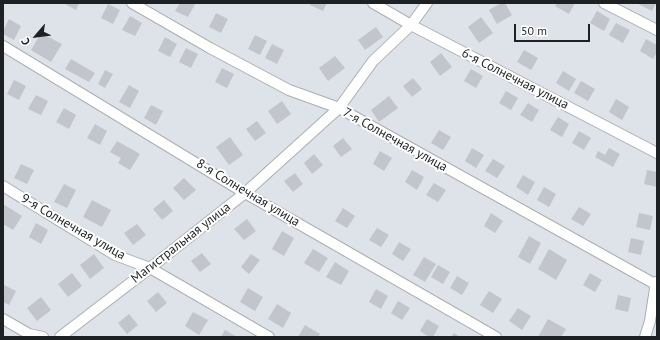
<!DOCTYPE html>
<html>
<head>
<meta charset="utf-8">
<style>
	body { margin:0 }
	#map { position:relative; width:660px; height:340px; overflow:hidden; background:#dde3e9; font-family:"PT Sans",sans-serif }
	canvas { display:block }
	.frame { position:absolute; inset:0; border:4px solid #1e2123; pointer-events:none }
	.north { position:absolute; left:16px; top:16px; width:40px; height:40px; -webkit-text-stroke:3px #fff; paint-order:stroke; rotate:242deg; font-size:11px; font-weight:700; line-height:16px; text-align:center; color:#1e2123 }
	.north::after { content:''; display:block; margin:auto; width:14px; height:18px; background:#1e2123; clip-path:polygon(50% 0,100% 100%,50% 72%,0 100%) }
	.scale { position:absolute; left:514px; top:24px; width:76px; height:18px; box-sizing:border-box; border:2px solid #1e2123; border-top:0; padding-left:5px; font-size:12px; line-height:14px; white-space:nowrap; color:#1e2123; -webkit-text-stroke:3px #fff; paint-order:stroke }
</style>
</head>
<body>
<div id="map">
<canvas width="660" height="340"></canvas>
<div class="frame"></div>
<div class="north">С</div>
<div class="scale">50 m</div>
</div>
<script>
const ctx = document.querySelector('canvas').getContext('2d');
ctx.lineJoin = 'round';
function fill(path, color) { ctx.fillStyle = color; ctx.fill(path, 'evenodd'); }
const toPath = rows => new Path2D(rows.map(r => 'M' + r).join(''));
function stroke(path, color, width, dash) { ctx.strokeStyle = color; ctx.lineWidth = width; ctx.lineCap = dash ? 'butt' : 'round'; ctx.setLineDash(dash || []); ctx.stroke(path); }
function label(font, color, halo, rows, align = 'center') {
  ctx.font = font + ' "PT Sans",sans-serif'; ctx.lineWidth = 4; ctx.setLineDash([]); ctx.textBaseline = 'middle'; ctx.strokeStyle = halo; ctx.fillStyle = color; for (const [text, x, y, turn = 0] of rows) {
    ctx.save(); ctx.translate(x, y); ctx.rotate((+turn || 0) * Math.PI / 180); ctx.textAlign = isNaN(turn) ? turn : align; if (halo) ctx.strokeText(text, 0, 0); ctx.fillText(text, 0, 0); ctx.restore();
  }
}
fill(toPath([
	[63,3,79,3,76,10],
	[180,3,195,4,188,17,175,11],
	[310,3,327,3,323,11,310,5],
	[501,3,505,3,512,15,497,24,489,10],
	[557,3,575,3,569,14,555,6],
	[636,3,656,3,652,11],
	[108,4,120,10,113,24,101,18],
	[597,11,610,19,604,31,590,23],
	[216,13,228,19,221,33,209,27],
	[130,16,142,23,135,36,122,30],
	[481,17,493,33,479,43,468,27],
	[9,19,21,26,14,40,3,34,3,31],
	[616,23,630,30,623,43,609,35],
	[376,27,383,37,365,50,358,40],
	[41,33,62,44,51,62,31,50],
	[255,35,267,41,260,55,248,49],
	[165,37,177,44,170,57,158,51],
	[646,39,657,45,657,52,653,59,640,51],
	[272,44,284,50,277,64,265,58],
	[186,48,198,54,191,68,179,62],
	[524,50,538,58,531,70,517,62],
	[441,53,452,67,440,76,430,62],
	[335,56,345,68,328,81,319,68],
	[71,59,95,73,89,82,65,69],
	[222,68,234,74,227,88,215,82],
	[471,69,483,76,476,88,464,81],
	[105,70,113,74,105,88,98,84],
	[563,71,576,79,569,91,556,83],
	[413,78,422,89,412,97,403,86],
	[14,80,26,86,19,100,7,94],
	[581,81,595,89,588,101,574,93],
	[129,85,139,91,130,108,119,102],
	[506,91,518,98,511,110,499,103],
	[36,95,48,101,41,115,28,109],
	[389,96,398,108,379,122,371,110],
	[616,99,629,107,622,120,609,112],
	[282,101,291,114,277,124,268,111],
	[528,103,539,110,532,122,520,115],
	[151,105,163,111,156,125,144,118],
	[64,108,76,115,69,129,56,122],
	[558,117,569,124,562,137,550,130],
	[257,121,266,133,255,141,246,129],
	[95,124,107,131,100,145,87,138],
	[439,130,451,137,443,150,431,143],
	[579,131,591,138,584,150,572,143],
	[230,137,243,155,229,165,216,147],
	[343,138,352,149,341,157,333,146],
	[117,141,140,154,130,170,118,163,121,158,110,152],
	[472,148,484,155,476,168,465,161],
	[609,148,620,154,613,167,595,157,598,151,605,155],
	[380,151,392,158,384,171,373,164],
	[314,154,323,165,312,174,304,163],
	[493,159,505,166,497,178,485,171],
	[21,164,34,170,27,184,14,178],
	[412,170,424,177,417,190,405,182],
	[647,170,657,172,657,187,644,184],
	[295,173,303,184,293,192,284,181],
	[523,175,535,182,528,195,516,187],
	[184,178,196,190,184,200,173,188],
	[434,183,446,190,438,202,426,195],
	[64,184,76,190,67,208,54,202],
	[544,187,556,194,549,207,537,200],
	[92,200,111,210,102,227,83,217],
	[164,200,173,211,162,220,153,209],
	[3,204,22,216,13,230,3,224],
	[579,207,591,214,583,226,571,219],
	[343,208,355,216,347,228,335,221],
	[491,213,503,221,495,233,484,226],
	[639,213,653,216,650,230,636,227],
	[247,219,256,231,244,240,234,229],
	[36,223,48,230,41,244,29,237],
	[137,224,146,235,133,245,124,233],
	[377,228,389,235,381,247,369,240],
	[282,231,294,238,284,256,272,249],
	[529,236,541,243,530,264,518,257],
	[631,238,644,241,641,255,628,252],
	[399,242,411,249,403,261,392,254],
	[313,249,328,258,319,272,304,263],
	[549,249,567,260,556,280,538,269],
	[202,253,211,264,200,272,191,261],
	[94,254,104,268,90,279,80,265],
	[251,254,260,260,249,274,241,267],
	[424,257,436,264,425,282,413,275],
	[335,262,349,271,341,285,326,277],
	[438,265,450,272,443,284,431,277],
	[72,273,82,286,68,297,58,284],
	[590,273,602,280,595,292,583,285],
	[457,276,469,283,462,295,450,288],
	[4,285,16,291,9,305,3,302],
	[248,288,263,297,255,311,240,302],
	[376,289,388,296,381,309,369,302],
	[489,291,502,299,493,313,480,305],
	[158,292,167,303,156,312,147,301],
	[618,295,631,298,628,312,615,309],
	[41,297,51,310,37,321,27,308],
	[398,301,410,308,402,320,391,313],
	[277,304,291,313,283,328,268,319],
	[518,308,531,316,522,330,509,321],
	[193,312,208,320,199,335,185,326],
	[129,314,138,325,127,334,118,323],
	[427,319,439,326,433,337,429,337,420,331],
	[548,319,566,329,561,337,538,337],
	[305,325,320,334,318,337,298,337],
	[225,330,237,337,221,337],
	[454,333,460,337,451,337]
]), '#c2c5cc');
const minor = toPath([
	[132,3,210,48,289,90,339,108,655,284,657,289],
	[373,3,411,25,657,153],
	[604,3,657,30],
	[3,46,245,193,496,337],
	[3,186,115,255,150,268,269,337],
	[3,319,29,334,43,337],
	[60,337,150,268,245,193,339,108,373,61,411,25,427,3],
	[645,337,650,321,656,282]
]);
stroke(minor, '#a9afb4', 12);
stroke(minor, '#fff', 10);
label('13px', '#1e2123', '#fff', [
	["6-я Солнечная улица",515,79,27],
	["7-я Солнечная улица",395,140,29],
	["8-я Солнечная улица",248,193,31],
	["9-я Солнечная улица",73,227,30],
	["Магистральная улица",181,243,-38]
]);
</script>
</body>
</html>
